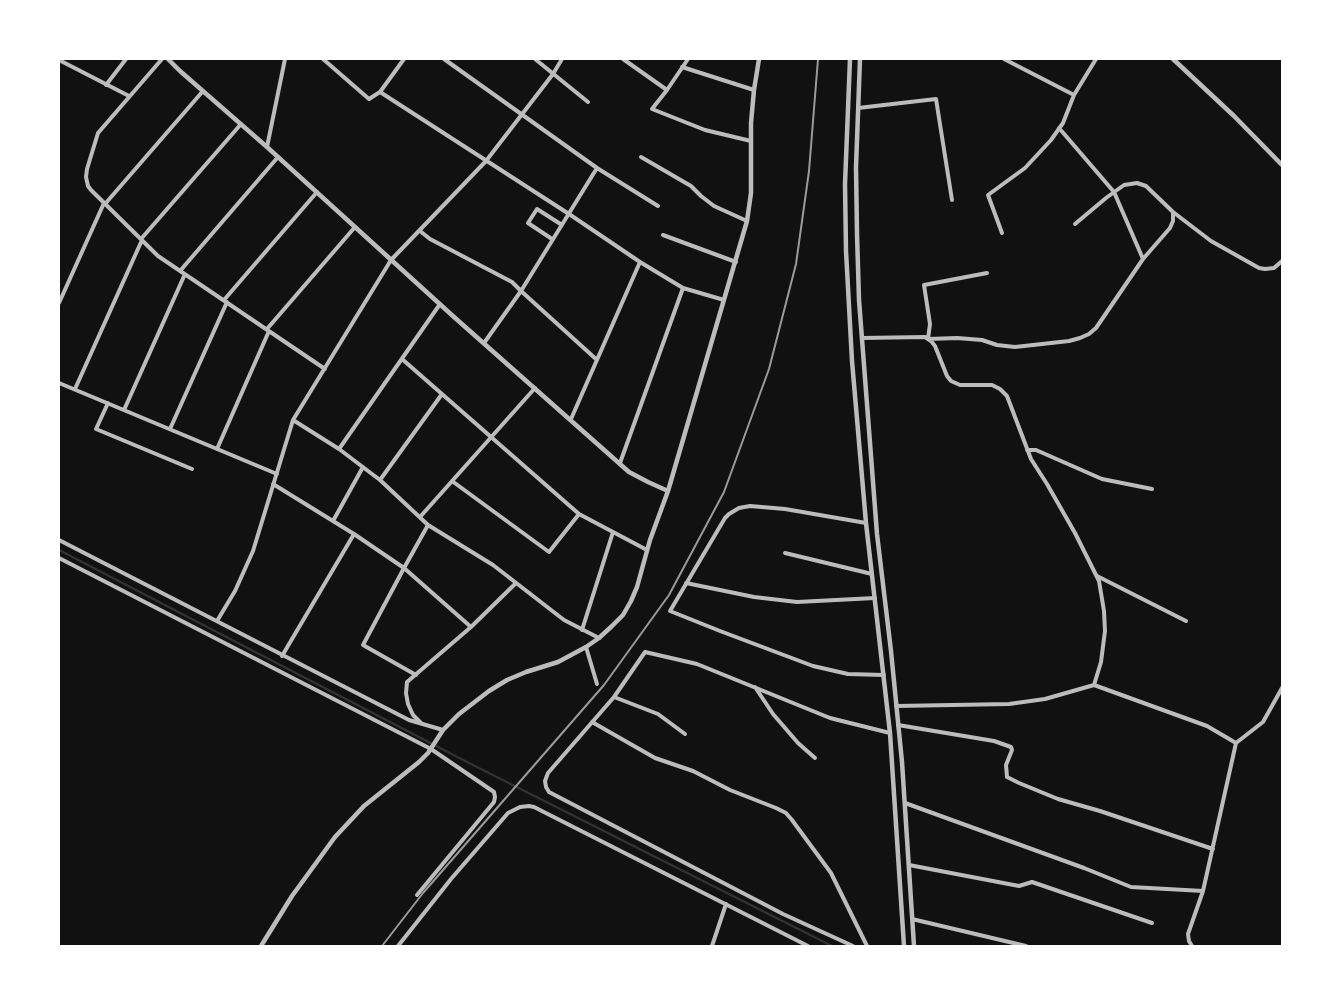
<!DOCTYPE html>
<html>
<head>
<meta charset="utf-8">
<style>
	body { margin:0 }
	#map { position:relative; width:1341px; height:1005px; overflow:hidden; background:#111; font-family:"Fira Sans",sans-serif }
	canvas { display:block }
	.frame { position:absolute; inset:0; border:60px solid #fff; pointer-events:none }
</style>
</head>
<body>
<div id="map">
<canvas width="1341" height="1005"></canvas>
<div class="frame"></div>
</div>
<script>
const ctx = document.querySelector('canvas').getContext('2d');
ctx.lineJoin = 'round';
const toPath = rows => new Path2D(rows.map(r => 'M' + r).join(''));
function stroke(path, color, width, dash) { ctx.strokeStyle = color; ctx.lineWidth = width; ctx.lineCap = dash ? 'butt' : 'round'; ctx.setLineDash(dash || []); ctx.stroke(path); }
stroke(toPath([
	[59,550,467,762,832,946]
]), '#333', 2);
stroke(toPath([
	[162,59,98,133,87,169,86,177,88,186,91,190,158,256,325,369],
	[323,59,369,99,380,92],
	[404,59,380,92,569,214,640,262,683,288,724,300],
	[444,59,597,168,658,206],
	[535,59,588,102],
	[623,59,667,90],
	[688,59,667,90,652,109,705,130,751,141],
	[1004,59,1074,95],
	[59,60,129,96],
	[682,67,754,90],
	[106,85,126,59],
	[858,108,936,99,952,200],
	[1059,128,1114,192,1143,259],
	[267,147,285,59],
	[641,157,691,186,701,196,714,206,747,221],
	[597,168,521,291,597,360],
	[105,204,203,91],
	[1075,224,1106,198,1124,185,1137,183,1146,186,1173,212,1211,241,1259,268,1265,269,1274,268,1282,261],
	[420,231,430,239,512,282,521,291,484,343],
	[1002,233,988,195,1025,168,1051,140,1063,123,1074,95,1096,59],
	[663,235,736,262],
	[141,239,241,124],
	[552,239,528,223,537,209,562,225],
	[180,271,278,157],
	[987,273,924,285,930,324,928,339,957,338,982,340,997,345,1015,347,1069,341,1080,338,1089,334,1096,328,1143,259,1170,228,1173,221,1173,212],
	[224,300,317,192],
	[59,303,104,203],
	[267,329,355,227],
	[862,338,925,337,931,341,935,346,947,376,951,381,960,385,992,385,1000,389,1007,396,1031,459,1047,484,1075,533,1099,581,1104,611,1105,631,1101,662,1094,685],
	[402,359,579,514,647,550],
	[59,383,277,474],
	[75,389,142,240],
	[108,403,96,429,192,469],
	[124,410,185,274],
	[571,419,640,262],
	[293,420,339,449,380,480,428,525,493,565,564,620,599,638],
	[170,429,227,302],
	[217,449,269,331],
	[339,449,440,304],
	[1027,450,1036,450,1102,479,1152,489],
	[620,463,683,288],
	[380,480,442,394],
	[452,481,549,552,579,514],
	[273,484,354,534,404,568,471,627],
	[420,517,535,388],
	[333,521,363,467],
	[866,523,785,509,750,506,739,508,729,514,725,518,670,611,720,631,813,666,848,674,884,675],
	[59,540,409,720,443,730],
	[785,553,872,574],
	[59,558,431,749,494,792,495,797,494,802,417,895],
	[1097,576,1186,621],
	[686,583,754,597,797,602,875,598],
	[217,621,235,591,253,551,293,420,391,260,486,161,553,74,562,59],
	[582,630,613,532],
	[586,647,597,684],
	[282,656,354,534],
	[416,675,363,645,404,568,428,525],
	[755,687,773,714,798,743,815,758],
	[614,697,658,714,685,734],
	[896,706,1009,704,1045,699,1094,685,1207,726,1236,743],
	[592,722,655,758,693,771,730,790,776,808,786,813,792,820,831,873,867,946],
	[421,723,413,715,408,704,406,693,407,682,471,627,516,583],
	[898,725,994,741,1011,747,1012,750,1006,765,1007,777,1019,783,1058,799,1100,811,1213,849],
	[905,803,1084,868,1131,887,1203,891],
	[909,865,1019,886,1032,882,1152,923],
	[912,919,1026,946],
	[398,946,451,879,508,813,520,807,529,806,534,807,808,946],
	[712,946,726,904],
	[853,946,783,914,549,792,546,787,545,781,548,773,614,697,645,652,697,664,830,718,890,733],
	[1192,946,1189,941,1188,934,1203,891,1236,743,1263,722,1282,688]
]), '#bcbcbc', 4);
stroke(toPath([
	[168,59,180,71,267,147,454,317,629,472,648,482,668,491],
	[850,59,845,184,846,251,852,361,866,523,890,733,904,946],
	[860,59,856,167,857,234,859,300,877,534,891,651,902,762,914,946],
	[1173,59,1234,116,1282,165],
	[261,946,292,896,335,837,364,806,419,762,428,753,443,730,459,714,489,691,507,680,526,672,558,662,586,647,599,638,612,626,623,615,631,601,637,587,650,540,668,491,747,221,751,193,751,123,754,90,759,59]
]), '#bcbcbc', 4.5);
stroke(toPath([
	[382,946,423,893,604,685,669,595,724,492,769,369,796,264,809,171,818,59]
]), '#9a9a9a', 2);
</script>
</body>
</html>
